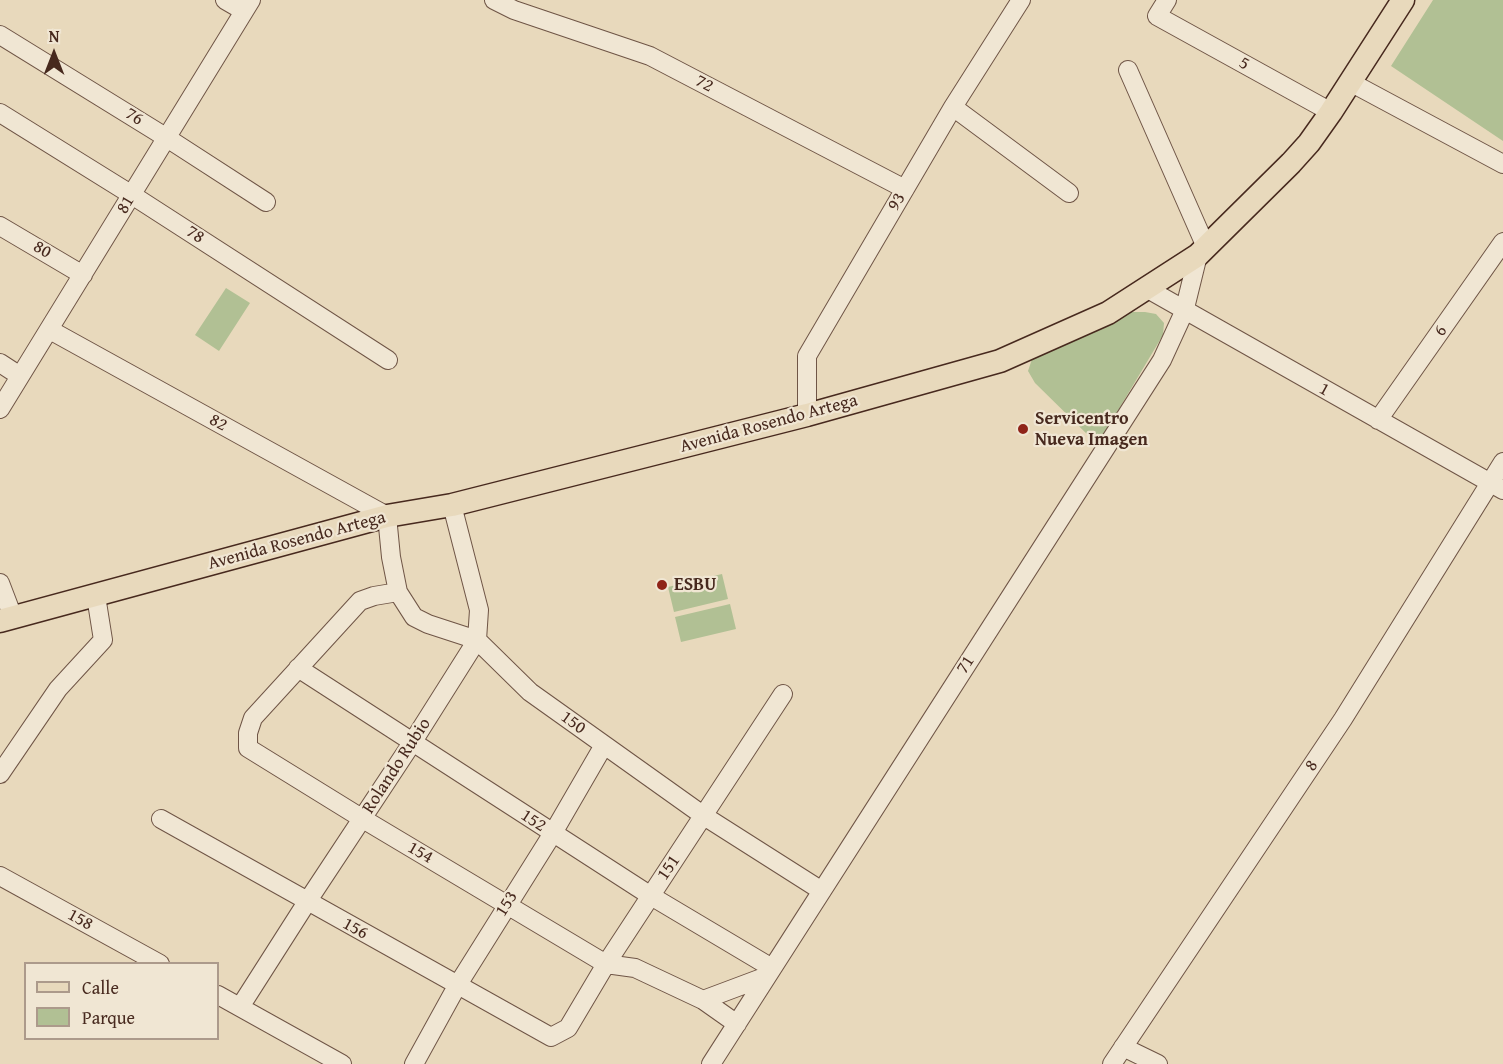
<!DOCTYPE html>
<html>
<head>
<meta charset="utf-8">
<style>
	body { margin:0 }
	#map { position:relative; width:1503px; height:1064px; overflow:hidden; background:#e8d9bc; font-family:"Gentium Book Plus",serif }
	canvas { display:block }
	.legend { position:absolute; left:24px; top:962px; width:195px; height:78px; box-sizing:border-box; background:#f0e6d3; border:2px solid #ac9a8b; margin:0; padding:8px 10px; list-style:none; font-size:18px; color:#47291e }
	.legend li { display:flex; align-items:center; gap:12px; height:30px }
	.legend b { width:30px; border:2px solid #ac9a8b }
	.north { position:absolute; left:24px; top:24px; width:60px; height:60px; -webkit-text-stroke:4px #f0e6d3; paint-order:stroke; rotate:0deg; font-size:16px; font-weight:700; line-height:24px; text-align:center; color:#47291e }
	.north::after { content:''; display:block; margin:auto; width:21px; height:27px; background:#47291e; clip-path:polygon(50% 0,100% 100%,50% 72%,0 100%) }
</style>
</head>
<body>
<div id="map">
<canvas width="1503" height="1064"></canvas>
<ul class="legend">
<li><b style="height:8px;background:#e8d9bc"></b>Calle</li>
<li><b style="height:16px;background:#b1c094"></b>Parque</li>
</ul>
<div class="north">N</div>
</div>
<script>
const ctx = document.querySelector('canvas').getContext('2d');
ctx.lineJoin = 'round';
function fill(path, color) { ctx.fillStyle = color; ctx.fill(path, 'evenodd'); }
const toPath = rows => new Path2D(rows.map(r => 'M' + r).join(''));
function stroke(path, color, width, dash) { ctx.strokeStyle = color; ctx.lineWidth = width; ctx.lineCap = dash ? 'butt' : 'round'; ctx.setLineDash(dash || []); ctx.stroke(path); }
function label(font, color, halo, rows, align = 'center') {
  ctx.font = font + ' "Gentium Book Plus",serif'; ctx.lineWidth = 4.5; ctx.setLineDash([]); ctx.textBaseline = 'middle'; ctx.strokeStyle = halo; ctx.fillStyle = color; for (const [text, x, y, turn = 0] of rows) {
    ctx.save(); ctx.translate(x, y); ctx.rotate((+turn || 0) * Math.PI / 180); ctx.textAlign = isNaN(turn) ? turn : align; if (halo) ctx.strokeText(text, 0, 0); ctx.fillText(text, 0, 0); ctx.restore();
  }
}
fill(toPath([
	[1433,0,1503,0,1503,141,1391,66],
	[226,288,250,303,219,351,195,335],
	[1128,312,1145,312,1156,314,1164,323,1163,335,1101,439,1093,440,1035,383,1028,371,1032,359],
	[722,574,728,599,674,612,668,587],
	[730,604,736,629,681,642,675,617]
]), '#b1c094');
const minor = toPath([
	[225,0,244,11],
	[494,0,514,10,650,56,905,189],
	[1167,0,1157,16,1331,112],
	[0,35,167,138,266,202],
	[1128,70,1206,247],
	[1350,82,1503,164],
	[953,107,1069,193],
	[0,113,132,195,388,360],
	[0,226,83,275],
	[1146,288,1503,490],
	[50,330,387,516,391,557,398,592,414,617,428,624,477,640,530,692,704,816,822,891],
	[0,363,20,376],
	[0,409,251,0],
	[807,415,807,356,953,107,1021,0],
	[1378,420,1503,242],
	[0,583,13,617],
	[398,592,374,596,360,601,253,718,248,733,248,748,363,819,606,964,635,968,703,1000,737,1024],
	[298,668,651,896,772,968],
	[0,774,58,689,103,640,96,596],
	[161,819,551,1037,568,1028,606,964,783,694],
	[0,876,160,964],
	[218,995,342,1064],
	[703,1000,767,976],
	[240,1007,307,902,412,743,477,640,479,610,452,505],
	[1123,1047,1158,1064],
	[414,1064,457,986,553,833,604,745],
	[711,1064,1162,360,1184,312,1198,255],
	[1112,1064,1343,719,1503,462]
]);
const major = toPath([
	[0,621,387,516,452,505,807,415,1000,361,1108,313,1198,255,1291,163,1309,143,1331,112,1403,0]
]);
stroke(minor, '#6f5546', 20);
stroke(major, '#47291e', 25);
stroke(minor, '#f0e6d3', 18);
stroke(major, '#e8d9bc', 22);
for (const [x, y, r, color] of [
	[1023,429,6,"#8f2418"],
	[662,585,6,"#8f2418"]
]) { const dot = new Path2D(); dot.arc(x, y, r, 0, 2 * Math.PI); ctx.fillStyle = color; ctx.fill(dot); stroke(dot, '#f0e6d3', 2); }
label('18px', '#47291e', '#f0e6d3', [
	["5",1244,64,29],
	["72",704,84,28],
	["76",134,117,32],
	["93",897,202,-60],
	["81",126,205,-59],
	["78",195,235,33],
	["80",42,250,30],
	["6",1441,331,-55],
	["1",1324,390,29],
	["82",218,423,29],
	["Avenida Rosendo Artega",769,424,-15],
	["Avenida Rosendo Artega",297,541,-15],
	["71",966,665,-57],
	["150",573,723,36],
	["Rolando Rubio",397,766,-57],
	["8",1312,766,-56],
	["152",533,821,33],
	["154",420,853,30],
	["151",669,868,-56],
	["153",507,904,-58],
	["158",80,920,29],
	["156",355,929,29]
]);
label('bold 18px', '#47291e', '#f0e6d3', [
	["Servicentro",1035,419],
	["Nueva Imagen",1035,440],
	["ESBU",674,585]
], 'left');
</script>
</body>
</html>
